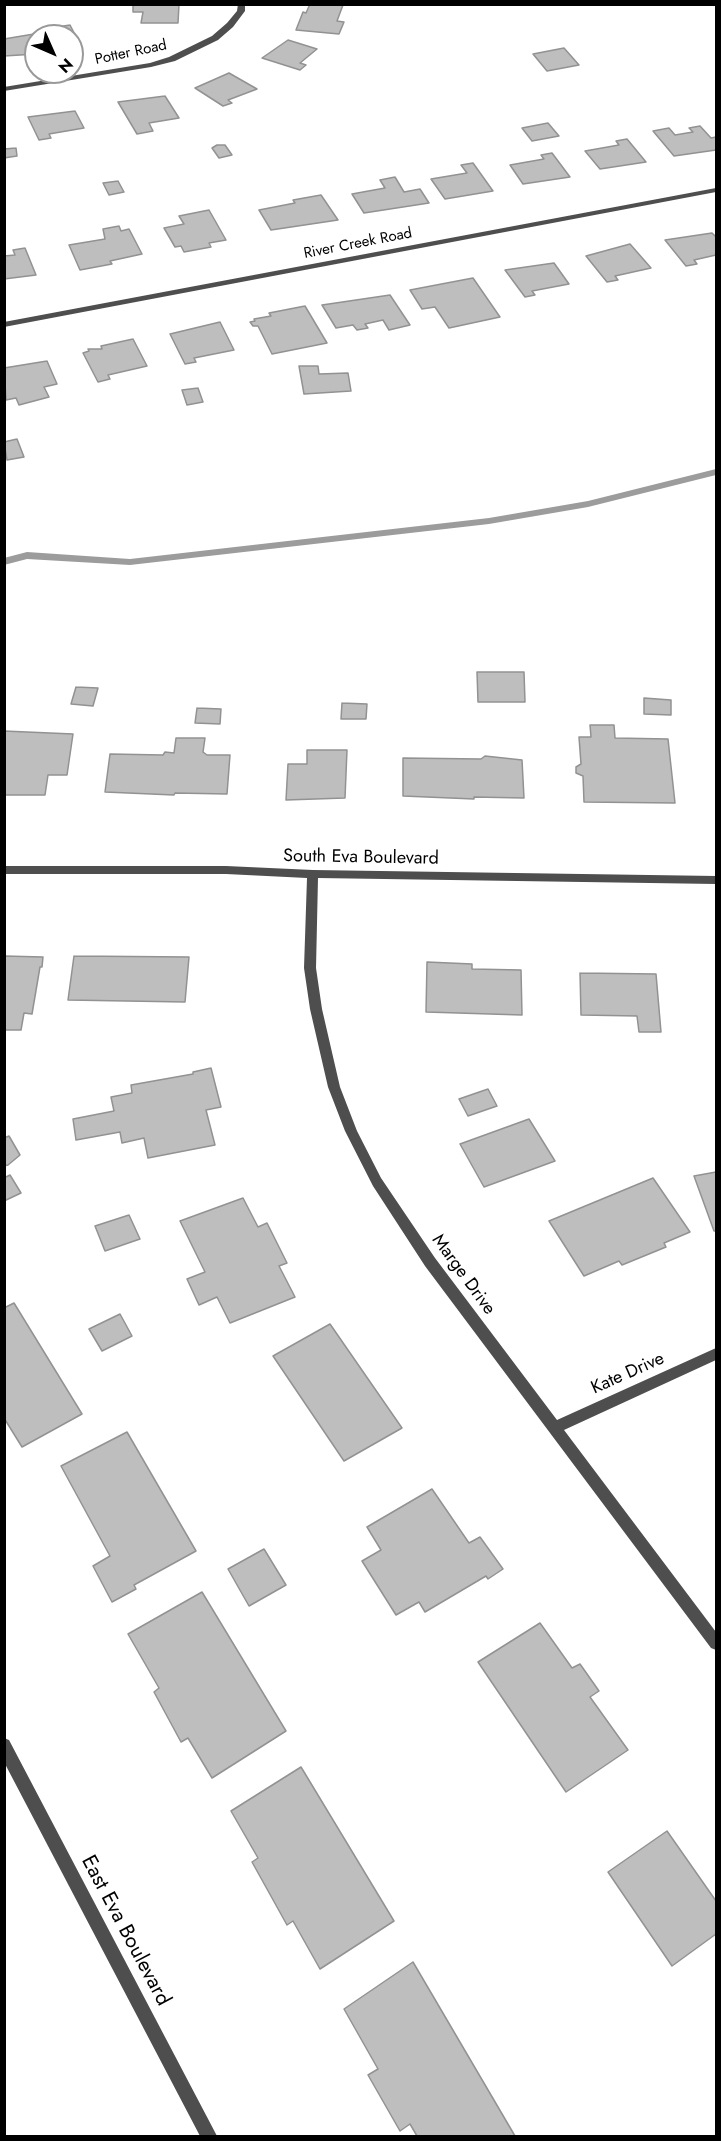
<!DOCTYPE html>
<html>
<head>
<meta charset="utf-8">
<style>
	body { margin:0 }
	#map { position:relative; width:721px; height:2141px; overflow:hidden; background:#fff; font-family:Jost,sans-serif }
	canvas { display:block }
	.frame { position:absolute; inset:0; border:6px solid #000; pointer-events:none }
	.north { position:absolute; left:24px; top:24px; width:60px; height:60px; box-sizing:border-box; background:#fff; border:2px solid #999; border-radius:50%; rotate:135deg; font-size:16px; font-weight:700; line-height:24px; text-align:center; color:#000 }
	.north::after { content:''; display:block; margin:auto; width:21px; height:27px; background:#000; clip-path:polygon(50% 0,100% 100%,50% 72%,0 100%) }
</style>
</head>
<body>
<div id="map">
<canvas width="721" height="2141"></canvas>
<div class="frame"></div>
<div class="north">N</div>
</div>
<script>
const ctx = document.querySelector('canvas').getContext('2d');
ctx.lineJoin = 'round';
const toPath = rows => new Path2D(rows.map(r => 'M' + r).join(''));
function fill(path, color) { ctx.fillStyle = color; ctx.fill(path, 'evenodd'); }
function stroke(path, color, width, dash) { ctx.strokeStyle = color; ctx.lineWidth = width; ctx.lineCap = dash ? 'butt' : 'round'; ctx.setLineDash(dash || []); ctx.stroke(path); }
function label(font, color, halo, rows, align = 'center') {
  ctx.font = font + ' Jost,sans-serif'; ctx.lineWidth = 4.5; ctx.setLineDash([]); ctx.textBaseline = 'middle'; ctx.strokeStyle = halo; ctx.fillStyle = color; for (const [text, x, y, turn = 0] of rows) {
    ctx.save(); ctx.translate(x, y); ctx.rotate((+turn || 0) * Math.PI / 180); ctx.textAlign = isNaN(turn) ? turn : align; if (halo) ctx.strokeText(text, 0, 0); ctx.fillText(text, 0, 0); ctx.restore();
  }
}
fill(toPath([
	[716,469,716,475,588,507,489,524,130,565,27,559,4,565,4,558,27,552,130,559,489,518,588,501,716,469]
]), '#9c9c9c');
const building = toPath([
	[133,4,179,4,178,23,141,23,143,12,133,12,133,4],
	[310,4,343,5,337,21,344,22,339,34,296,30,303,12,306,13,310,4],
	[70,25,81,46,72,47,72,36,36,36,36,54,4,56,4,39,46,32,44,29,70,25],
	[288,40,317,49,300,63,306,65,300,70,262,58,288,40],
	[564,48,579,65,547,71,533,54,564,48],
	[229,73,257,89,228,100,232,103,223,106,195,88,229,73],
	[165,96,179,118,149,123,153,131,137,134,118,102,165,96],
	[75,111,84,128,49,134,51,138,39,140,28,117,75,111],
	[548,123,559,136,532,141,522,128,548,123],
	[700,126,711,138,716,137,716,150,674,156,653,131,669,128,675,135,693,132,689,128,700,126],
	[627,139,646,162,600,169,585,151,619,145,616,141,627,139],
	[217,145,225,145,232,155,219,158,212,148,217,145],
	[16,148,17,156,4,158,4,149,16,148],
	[552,153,570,177,523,184,510,165,544,159,541,155,552,153],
	[473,163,493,191,445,199,431,179,467,173,461,165,473,163],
	[395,177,404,192,420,189,429,203,364,213,352,194,385,188,380,180,395,177],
	[118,181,124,192,109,195,103,183,118,181],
	[321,195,338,220,271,230,259,210,295,203,293,200,321,195],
	[209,210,226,240,209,243,211,247,184,252,181,246,175,247,164,228,184,224,179,216,209,210],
	[119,226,121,231,129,229,142,254,110,261,112,264,80,270,69,245,105,239,103,229,119,226],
	[712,233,716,237,716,255,694,260,697,264,686,266,665,240,712,233],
	[630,244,651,268,615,276,618,280,607,282,586,256,630,244],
	[25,248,36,275,4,279,4,256,15,255,13,250,25,248],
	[554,263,569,284,532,291,535,295,525,297,505,270,554,263],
	[473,278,500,317,449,328,435,307,422,309,410,290,473,278],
	[390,295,410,325,389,330,383,320,365,324,368,328,357,330,353,325,336,328,322,305,390,295],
	[305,306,327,343,272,354,258,326,253,326,250,322,255,321,254,319,271,316,269,313,305,306],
	[220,322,234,350,194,358,196,362,185,364,170,334,220,322],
	[133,339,147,366,108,375,110,379,98,382,83,353,89,351,88,349,102,349,101,346,133,339],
	[47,361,57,384,44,387,49,397,19,405,16,398,6,400,4,368,47,361],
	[299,366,318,366,319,374,348,373,351,391,304,394,299,366],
	[198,388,203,402,187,405,182,390,198,388],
	[17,439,24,457,7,460,4,442,17,439],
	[477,672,524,672,525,702,478,702,477,672],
	[76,687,98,688,93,706,71,704,76,687],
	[644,698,671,700,671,715,644,714,644,698],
	[342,703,367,704,366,719,341,719,342,703],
	[197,708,221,709,220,724,195,723,197,708],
	[590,725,614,725,615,738,668,739,675,803,584,802,583,776,576,773,576,767,581,764,579,737,591,737,590,725],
	[4,731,73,734,67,775,48,775,45,795,4,795,4,731],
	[176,738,205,738,203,752,207,755,230,755,227,794,175,793,174,795,105,792,110,754,163,755,165,752,174,753,176,738],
	[307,750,347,750,345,798,286,800,288,764,307,764,307,750],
	[485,756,522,760,524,798,474,797,474,799,403,796,403,758,481,759,485,756],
	[4,956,43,957,42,967,40,967,32,1014,24,1013,21,1030,4,1030,4,956],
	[74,956,189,957,185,1002,68,1000,74,956],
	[427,962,472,964,472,969,521,970,522,1015,426,1012,427,962],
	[580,973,656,974,661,1032,639,1032,637,1016,581,1015,580,973],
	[211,1068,221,1107,206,1110,215,1145,148,1158,144,1138,122,1143,120,1132,76,1140,73,1119,114,1111,111,1097,132,1093,131,1085,193,1074,193,1072,211,1068],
	[488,1089,497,1106,468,1116,459,1099,488,1089],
	[529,1119,555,1161,484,1187,460,1144,529,1119],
	[9,1136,20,1155,8,1165,4,1166,4,1138,9,1136],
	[716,1172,716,1231,714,1231,694,1176,716,1172],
	[10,1175,21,1193,4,1201,4,1178,10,1175],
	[653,1178,690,1232,664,1243,666,1247,622,1265,619,1261,584,1276,549,1221,653,1178],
	[243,1198,258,1227,267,1223,287,1263,279,1266,295,1297,230,1323,217,1297,199,1305,187,1279,205,1272,180,1221,243,1198],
	[129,1215,140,1239,105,1251,95,1226,129,1215],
	[14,1303,82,1414,22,1447,4,1418,4,1308,14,1303],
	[120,1314,132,1336,102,1351,89,1329,120,1314],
	[330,1324,402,1428,344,1461,273,1356,330,1324],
	[127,1432,196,1551,134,1585,136,1589,112,1602,93,1566,110,1556,61,1466,127,1432],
	[432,1489,469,1543,480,1537,503,1569,488,1579,486,1576,425,1612,419,1602,396,1615,362,1561,381,1550,367,1527,432,1489],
	[264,1549,286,1585,249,1606,228,1569,264,1549],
	[202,1592,286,1731,212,1778,188,1738,181,1742,154,1692,159,1688,128,1634,202,1592],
	[540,1623,572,1668,580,1664,599,1691,590,1697,628,1750,566,1792,478,1662,540,1623],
	[301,1767,394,1921,320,1969,293,1921,287,1925,252,1862,258,1858,231,1811,301,1767],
	[667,1831,716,1901,716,1934,672,1966,608,1872,667,1831],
	[413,1962,515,2136,417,2136,410,2124,400,2131,368,2075,378,2069,344,2009,413,1962]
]);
fill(building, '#bebebe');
stroke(building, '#929292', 1.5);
fill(toPath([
	[238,4,245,4,245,11,233,27,218,40,175,61,151,67,4,91,4,87,150,63,169,57,212,36,227,23,237,11,238,4],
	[716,188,716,192,4,327,4,322,716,188],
	[4,866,226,866,313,870,716,876,716,884,318,878,316,968,322,1009,340,1087,357,1131,381,1178,435,1258,557,1420,716,1348,716,1360,564,1430,716,1632,716,1650,711,1648,425,1266,373,1186,345,1131,328,1087,310,1009,304,968,307,878,226,874,4,874,4,866],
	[4,1738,9,1740,217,2136,200,2136,4,1762,4,1738]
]), '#4e4e4e');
label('15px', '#000', '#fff', [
	["Potter Road",131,53,-12],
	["River Creek Road",358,244,-11]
]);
label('18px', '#000', '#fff', [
	["South Eva Boulevard",361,858,1],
	["Marge Drive",463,1275,54],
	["Kate Drive",628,1374,-24]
]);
label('21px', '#000', '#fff', [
	["East Eva Boulevard",125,1931,62]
]);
</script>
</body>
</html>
